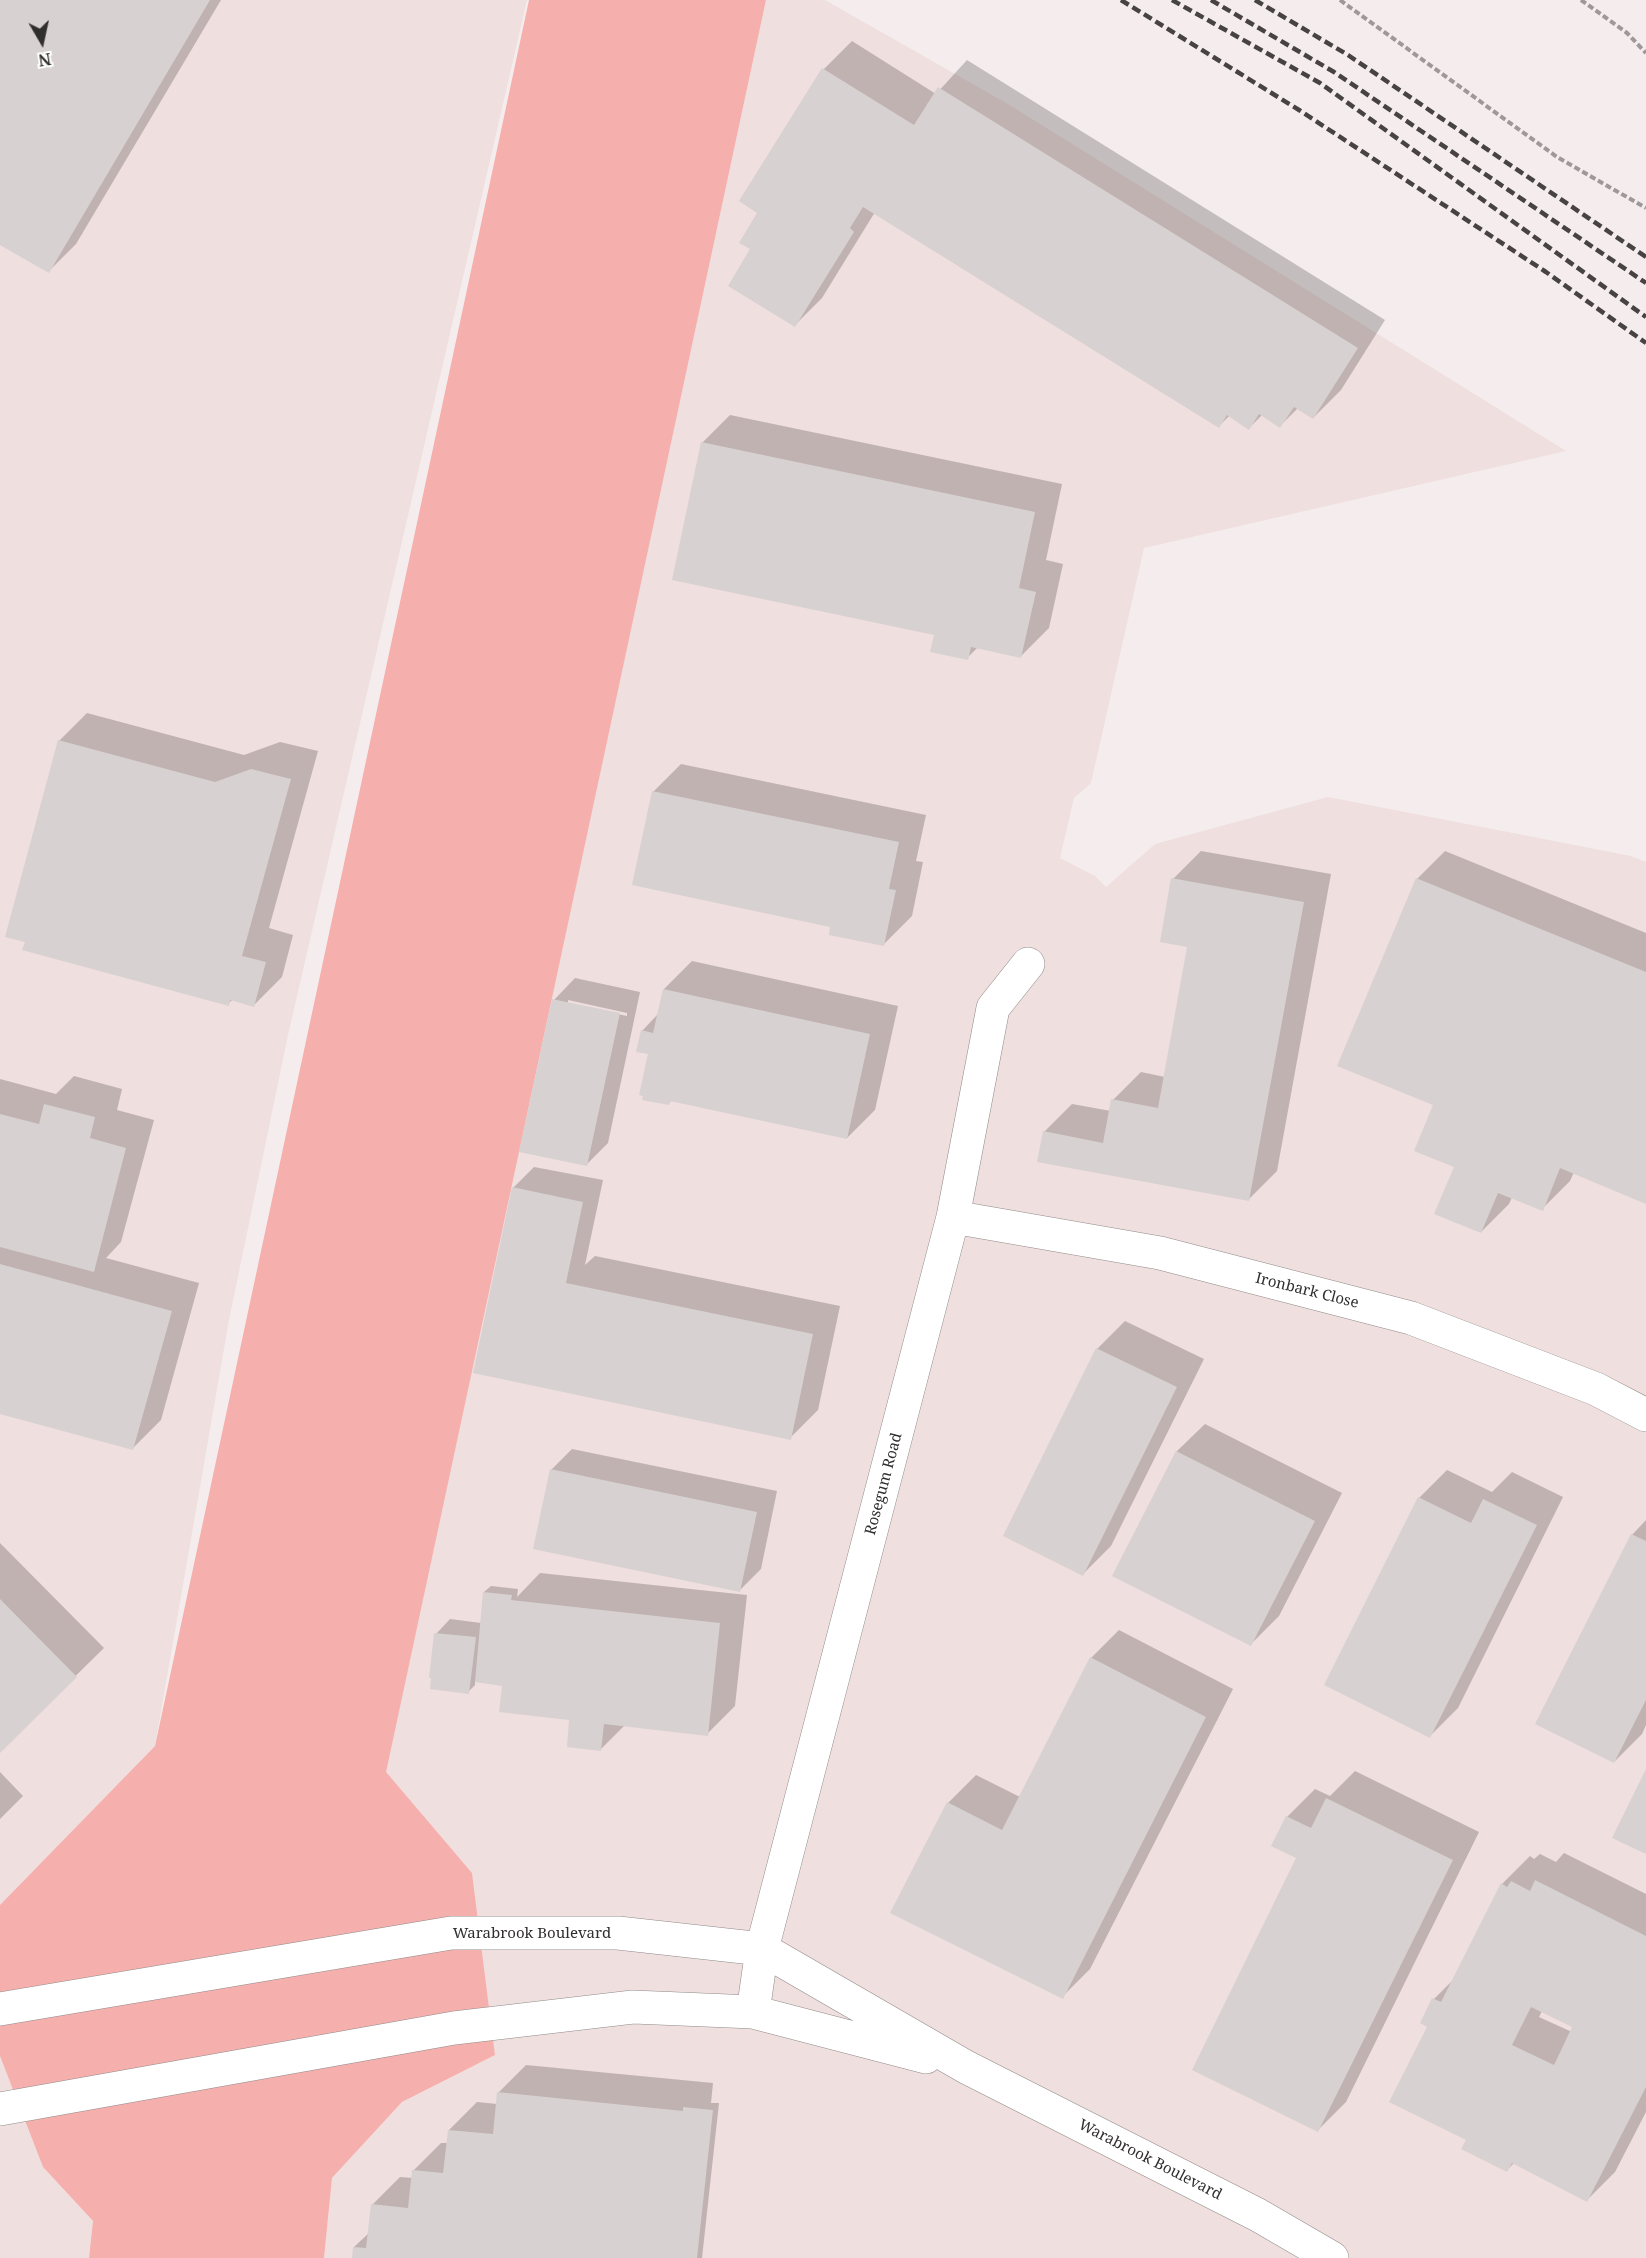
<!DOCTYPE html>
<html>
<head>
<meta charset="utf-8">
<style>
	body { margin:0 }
	#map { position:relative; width:1646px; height:2258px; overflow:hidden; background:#f5eded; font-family:"Noto Serif",serif }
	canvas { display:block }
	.north { position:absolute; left:12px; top:12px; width:60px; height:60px; -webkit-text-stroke:4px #fff; paint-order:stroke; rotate:171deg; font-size:16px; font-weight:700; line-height:24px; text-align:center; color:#312e2e }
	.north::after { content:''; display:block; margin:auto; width:21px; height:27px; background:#312e2e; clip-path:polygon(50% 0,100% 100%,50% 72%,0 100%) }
</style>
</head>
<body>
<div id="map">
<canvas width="1646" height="2258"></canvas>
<div class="north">N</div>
</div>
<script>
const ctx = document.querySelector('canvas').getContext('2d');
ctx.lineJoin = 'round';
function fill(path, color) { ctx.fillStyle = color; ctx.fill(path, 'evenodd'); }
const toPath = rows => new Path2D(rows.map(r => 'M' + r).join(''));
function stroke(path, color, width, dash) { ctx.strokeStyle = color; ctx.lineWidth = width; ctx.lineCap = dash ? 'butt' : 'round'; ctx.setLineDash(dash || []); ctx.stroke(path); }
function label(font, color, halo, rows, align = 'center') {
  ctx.font = font + ' "Noto Serif",serif'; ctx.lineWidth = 4.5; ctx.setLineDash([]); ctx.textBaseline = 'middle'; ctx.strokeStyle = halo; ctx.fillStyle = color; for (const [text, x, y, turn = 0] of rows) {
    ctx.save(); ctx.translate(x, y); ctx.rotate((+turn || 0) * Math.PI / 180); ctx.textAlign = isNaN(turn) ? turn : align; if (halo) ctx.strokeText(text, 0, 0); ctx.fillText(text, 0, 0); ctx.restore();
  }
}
fill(toPath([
	[0,0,527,0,288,1035,229,1320,155,1746,0,1905],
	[766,0,825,0,1008,104,1566,451,1144,548,1091,783,1074,798,1060,858,1095,876,1106,887,1155,844,1328,797,1631,856,1646,862,1646,2258,324,2258,332,2178,402,2102,495,2055,472,1873,385,1772],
	[0,2056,43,2167,93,2221,89,2258,0,2258]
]), '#efdfde');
fill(toPath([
	[529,0,766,0,386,1772,472,1873,495,2055,402,2102,332,2178,324,2258,89,2258,93,2221,43,2167,0,2056,0,1905,155,1746]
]), '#f5afad');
fill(toPath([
	[0,0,221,0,76,244,48,272,0,243],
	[852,41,936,94,967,60,1385,320,1341,390,1313,418,1298,408,1280,426,1262,415,1249,428,1230,415,1219,426,875,212,822,298,794,326,752,249,759,212,741,201,824,69],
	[730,415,1062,484,1046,560,1063,564,1049,628,1021,656,978,647,967,658,702,443],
	[87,713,244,755,280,742,318,751,269,928,293,935,282,977,254,1005,233,999,228,1004,59,741],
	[681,764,926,815,916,861,923,862,912,916,884,944,832,925,653,792],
	[1201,851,1331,874,1277,1171,1249,1199,1044,1132,1072,1104,1111,1111,1113,1100,1141,1072,1165,1077,1189,946,1173,879],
	[1445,851,1646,933,1646,1202,1574,1172,1570,1181,1542,1209,1512,1197,1509,1204,1481,1232,1435,1105,1417,879],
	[692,961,898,1006,875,1110,847,1138,672,1100,668,1104,642,1031,658,1014,664,989],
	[575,978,640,992,608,1143,586,1165,554,1000],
	[568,1000,627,1013,627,1016,568,1004],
	[74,1076,122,1089,117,1110,154,1120,121,1242,106,1258,199,1283,161,1420,133,1448,0,1412,0,1079,56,1094],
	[534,1167,603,1180,585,1265,595,1256,840,1306,818,1410,790,1438,474,1372,513,1188],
	[1125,1321,1204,1359,1111,1546,1083,1574,1097,1349],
	[1205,1424,1342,1493,1279,1616,1251,1644,1114,1575,1177,1451],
	[572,1449,777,1491,761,1569,740,1590,551,1470],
	[1447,1470,1492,1492,1512,1472,1563,1497,1458,1708,1430,1736,1419,1498],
	[1646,1520,1646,1725,1642,1734,1614,1762,1632,1535],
	[0,1543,104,1648,0,1750],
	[540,1573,747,1595,735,1706,707,1734,625,1725,600,1750,571,1719,503,1684,475,1681,475,1685,468,1692,436,1634,450,1619,481,1623,484,1592,491,1586,518,1589,517,1597],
	[1119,1630,1233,1689,1090,1969,1062,1997,948,1803,976,1775,1020,1797,1091,1658],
	[1355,1771,1479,1832,1346,2102,1318,2130,1298,1858,1287,1817,1315,1789,1330,1796],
	[0,1772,23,1796,0,1819],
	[1564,1853,1646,1894,1646,2112,1615,2172,1587,2200,1514,2163,1507,2170,1468,2140,1429,2026,1422,2023,1434,1999,1455,1978,1502,1884,1530,1856,1534,1859,1540,1854,1556,1862],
	[1542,2011,1574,2027,1572,2032,1539,2017],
	[526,2065,713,2083,711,2103,719,2103,702,2258,353,2258,354,2247,370,2232,372,2205,400,2177,413,2178,413,2171,441,2143,448,2143,449,2130,477,2102,497,2104,498,2093]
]), '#0003');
fill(toPath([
	[0,0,210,0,49,273,0,245],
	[822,68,914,125,938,87,1358,348,1313,419,1294,407,1280,428,1259,414,1249,430,1227,415,1219,428,863,207,850,228,854,232,795,327,728,286,750,249,739,243,757,213,739,201],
	[701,442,1035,512,1019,588,1036,592,1021,658,971,647,968,660,930,652,934,635,672,580],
	[58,740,215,782,251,769,291,779,242,956,266,962,254,1007,230,1000,229,1006,22,950,25,942,5,937],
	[652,791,899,842,889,889,896,890,884,946,829,935,830,927,632,885],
	[1171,878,1304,902,1249,1201,1037,1162,1043,1131,1103,1143,1111,1099,1158,1108,1187,947,1160,942],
	[1416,878,1646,972,1646,1204,1560,1168,1543,1211,1498,1193,1481,1233,1434,1214,1454,1167,1414,1151,1433,1105,1337,1066],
	[663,989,870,1034,847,1139,670,1101,669,1105,642,1100,643,1096,639,1095,648,1054,636,1052,641,1030,653,1033],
	[552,999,620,1013,587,1166,519,1152],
	[44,1104,95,1117,90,1138,126,1148,94,1272,0,1247,0,1114,39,1124],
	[512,1187,583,1202,566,1283,813,1334,791,1440,473,1373],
	[0,1264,172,1311,133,1450,0,1414],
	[1096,1348,1177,1387,1083,1576,1003,1536],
	[1176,1451,1315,1521,1251,1646,1112,1576],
	[550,1469,757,1512,740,1592,533,1549],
	[1418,1497,1471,1523,1483,1499,1537,1525,1430,1738,1324,1685],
	[1631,1534,1646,1541,1646,1700,1614,1763,1535,1724],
	[483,1592,512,1595,511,1600,720,1623,708,1736,604,1724,601,1751,567,1747,569,1720,499,1712,502,1686,475,1682],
	[0,1599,77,1677,0,1753],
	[434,1633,476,1637,469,1694,430,1689,431,1678,429,1678],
	[1090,1657,1206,1717,1063,1999,890,1913,947,1802,1002,1830],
	[1646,1769,1646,1854,1612,1838],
	[1326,1798,1453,1860,1318,2132,1192,2070,1296,1858,1271,1846,1286,1816,1311,1828],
	[1535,1880,1646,1936,1646,2087,1587,2202,1512,2163,1507,2172,1461,2149,1466,2140,1389,2102,1427,2027,1420,2023,1432,1998,1441,2002,1501,1883,1507,1887,1511,1881,1530,1891],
	[1531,2007,1572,2027,1554,2065,1512,2045],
	[497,2092,683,2111,683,2107,713,2110,697,2258,352,2258,353,2247,366,2248,371,2204,408,2208,412,2170,443,2173,448,2130,493,2134]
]), '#d8d1d1');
const minor = toPath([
	[953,1217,1160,1253,1411,1318,1596,1389,1646,1415],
	[0,2009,451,1933,618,1933,762,1949,966,2067,1258,2215,1332,2258],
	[753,2012,762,1949,953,1217,993,1008,1028,964],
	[0,2109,454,2028,633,2007,753,2012,926,2057]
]);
stroke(minor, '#918b8a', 34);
stroke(toPath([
	[1340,0,1557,157,1646,208],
	[1581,0,1627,33,1646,53]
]), '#9e9898', 4, [6, 3]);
stroke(minor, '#fff', 33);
stroke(toPath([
	[1121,0,1299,110,1546,272,1646,343],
	[1172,0,1320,83,1646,317],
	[1211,0,1334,72,1646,283],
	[1255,0,1348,55,1646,257]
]), '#474343', 4.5, [9, 4.5]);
label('15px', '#312e2e', '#fff', [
	["Ironbark Close",1307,1291,14],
	["Rosegum Road",884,1484,-75],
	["Warabrook Boulevard",532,1934],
	["Warabrook Boulevard",1150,2160,27]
]);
</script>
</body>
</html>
